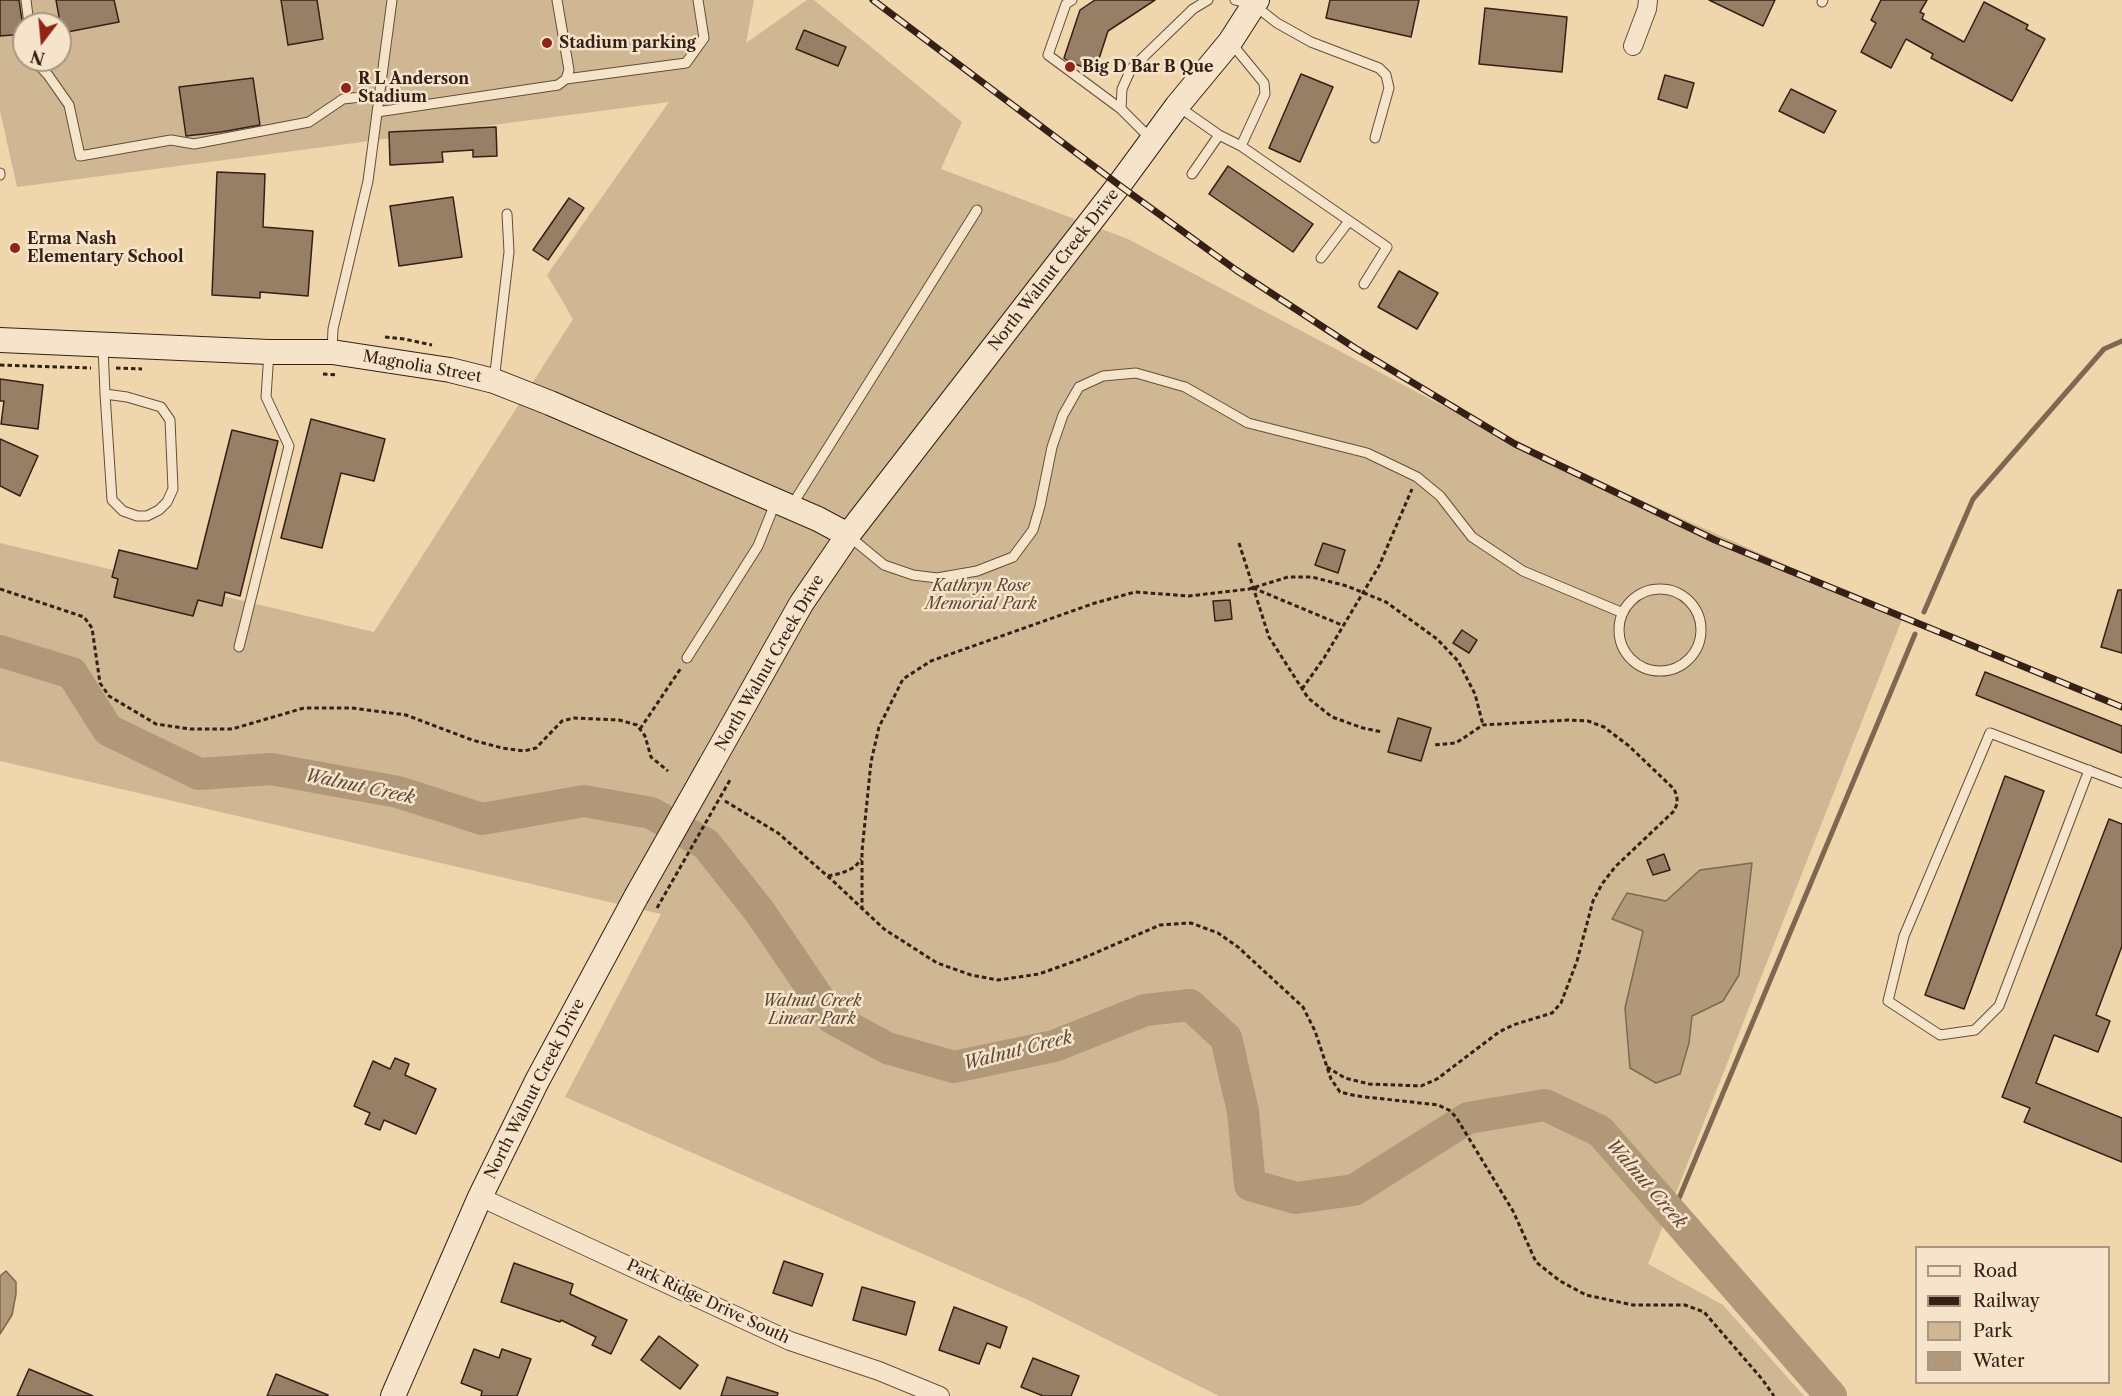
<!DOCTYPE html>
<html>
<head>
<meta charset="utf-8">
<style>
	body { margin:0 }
	#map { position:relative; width:2122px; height:1396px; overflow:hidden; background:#efd6ad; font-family:"Libre Caslon Text",serif }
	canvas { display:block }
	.legend { position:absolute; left:1915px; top:1246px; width:195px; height:138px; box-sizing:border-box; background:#f5e4ca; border:2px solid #a89682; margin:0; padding:8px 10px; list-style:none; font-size:18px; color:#352015 }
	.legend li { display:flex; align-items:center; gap:12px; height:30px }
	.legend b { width:30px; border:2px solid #a89682 }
	.north { position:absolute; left:12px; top:12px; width:60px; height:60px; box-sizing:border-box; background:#f5e4ca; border:2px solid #a89682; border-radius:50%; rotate:196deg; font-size:16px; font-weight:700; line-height:24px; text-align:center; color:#352015 }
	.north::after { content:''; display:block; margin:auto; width:21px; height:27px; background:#8f2418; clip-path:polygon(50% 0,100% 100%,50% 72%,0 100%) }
</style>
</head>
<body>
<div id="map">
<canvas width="2122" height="1396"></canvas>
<ul class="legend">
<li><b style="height:8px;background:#f5e4ca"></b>Road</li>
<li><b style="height:8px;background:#352015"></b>Railway</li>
<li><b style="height:16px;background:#cfb793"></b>Park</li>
<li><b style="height:16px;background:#b09879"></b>Water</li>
</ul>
<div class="north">N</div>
</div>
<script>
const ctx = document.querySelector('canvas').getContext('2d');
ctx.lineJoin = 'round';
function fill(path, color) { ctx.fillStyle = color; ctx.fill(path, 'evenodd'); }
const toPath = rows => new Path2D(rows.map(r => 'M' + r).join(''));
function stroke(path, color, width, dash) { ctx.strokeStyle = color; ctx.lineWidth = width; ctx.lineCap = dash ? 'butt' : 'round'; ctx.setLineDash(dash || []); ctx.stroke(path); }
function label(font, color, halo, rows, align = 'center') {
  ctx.font = font + ' "Libre Caslon Text",serif'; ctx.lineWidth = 5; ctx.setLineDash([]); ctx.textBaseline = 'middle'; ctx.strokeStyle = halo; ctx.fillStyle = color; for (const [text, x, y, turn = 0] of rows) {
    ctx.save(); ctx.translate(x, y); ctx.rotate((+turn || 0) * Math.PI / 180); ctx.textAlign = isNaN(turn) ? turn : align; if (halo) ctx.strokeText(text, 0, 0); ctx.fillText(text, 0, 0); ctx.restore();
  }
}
fill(toPath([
	[0,0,754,0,746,43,807,0,814,0,962,122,941,169,1128,239,1515,444,1903,617,1648,1264,1723,1305,1804,1396,1219,1396,1030,1301,565,1097,661,914,0,761,0,543,374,632,573,319,547,275,669,102,17,187,0,111],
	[24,24,60,24,60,60,24,60]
]), '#cfb793');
const water = toPath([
	[1752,863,1739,975,1723,1001,1692,1016,1689,1043,1680,1074,1656,1083,1630,1068,1625,1008,1643,931,1612,919,1627,893,1666,901,1700,870,1752,863],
	[6,1271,16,1282,16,1294,12,1315,0,1334,0,1276,6,1271]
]);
fill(water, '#b09879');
stroke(water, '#7f6851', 1.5);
stroke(toPath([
	[1924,612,1973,499,2104,349,2122,341],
	[1672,1215,1915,634]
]), '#7f6851', 5);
stroke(toPath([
	[0,651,72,673,108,730,199,774,271,769,398,792,482,819,584,801,651,813,706,844,760,912,832,1018,887,1048,954,1067,1054,1046,1145,1010,1190,1005,1226,1038,1243,1111,1250,1185,1296,1198,1354,1190,1468,1118,1545,1105,1600,1131,1831,1396]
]), '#b09879', 32);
const building = toPath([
	[0,0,19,0,24,34,0,36,0,0],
	[56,0,114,0,119,22,62,33,56,0],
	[281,0,317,0,323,39,288,45,281,0],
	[1095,0,1155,0,1108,31,1095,71,1069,62,1064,58,1080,10,1095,0],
	[1330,0,1419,0,1411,37,1326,18,1330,0],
	[1709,0,1775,0,1763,26,1709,0],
	[1881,0,1927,0,1920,12,1924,14,1922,19,1964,42,1984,2,2028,25,2026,29,2045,39,2012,101,1931,58,1933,54,1906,39,1891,68,1861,52,1876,23,1871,20,1881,0],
	[1485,8,1567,17,1562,72,1479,64,1485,8],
	[804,30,846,47,838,66,796,49,804,30],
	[1301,74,1333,87,1300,162,1269,148,1301,74],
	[1665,75,1694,83,1687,108,1658,99,1665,75],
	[253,78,260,125,221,132,186,136,179,87,253,78],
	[1791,89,1836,111,1824,133,1779,111,1791,89],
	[496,127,497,156,473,157,473,150,442,152,443,162,390,165,389,132,496,127],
	[1228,166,1313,224,1293,252,1209,194,1228,166],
	[217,172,265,174,263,227,313,231,308,296,260,292,260,298,212,295,217,172],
	[453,197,462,257,399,266,390,206,453,197],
	[569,198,584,208,548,260,533,250,569,198],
	[1399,271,1438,293,1417,329,1378,307,1399,271],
	[0,379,43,385,38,429,1,424,4,401,0,401,0,379],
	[311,419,385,439,374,481,341,473,322,548,281,538,311,419],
	[232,430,278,441,240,596,225,592,222,606,198,600,193,616,114,597,118,579,112,577,119,550,197,569,232,430],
	[0,439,38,456,20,496,0,486,0,439],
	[1323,543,1345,550,1338,573,1315,565,1323,543],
	[2118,590,2122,590,2122,653,2101,647,2118,590],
	[1230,600,1232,619,1215,621,1213,601,1230,600],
	[1462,630,1477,640,1469,653,1453,643,1462,630],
	[1985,672,2122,726,2122,753,1976,695,1985,672],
	[1398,718,1431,728,1421,761,1388,752,1398,718],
	[2005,776,2044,791,1964,1009,1925,995,2005,776],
	[2109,819,2122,824,2122,946,2096,1015,2110,1021,2098,1052,2054,1035,2036,1083,2122,1118,2122,1162,2024,1122,2030,1108,2002,1097,2109,819],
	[1664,854,1670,870,1653,875,1647,860,1664,854],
	[395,1058,409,1064,405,1075,436,1089,416,1134,384,1120,380,1130,365,1124,370,1113,354,1106,373,1061,390,1069,395,1058],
	[784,1261,823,1274,812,1306,773,1293,784,1261],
	[514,1263,573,1284,570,1294,627,1320,611,1354,592,1345,596,1337,561,1320,560,1322,501,1302,514,1263],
	[862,1287,915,1302,906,1335,853,1320,862,1287],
	[954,1307,1007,1327,1000,1348,987,1343,979,1364,939,1350,954,1307],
	[659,1336,698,1365,680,1389,641,1360,659,1336],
	[474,1349,499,1358,502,1349,531,1359,517,1396,481,1396,482,1391,461,1383,474,1349],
	[1033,1358,1079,1376,1071,1396,1043,1396,1021,1387,1033,1358],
	[29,1369,93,1396,17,1396,29,1369],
	[276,1374,328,1395,328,1396,267,1396,276,1374],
	[727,1377,778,1393,777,1396,721,1396,727,1377]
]);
fill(building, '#967f64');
stroke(building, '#352015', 1.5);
const lane = toPath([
	[26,0,29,24],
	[1072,0,1066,4,1048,55,1121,109],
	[1235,0,1254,5,1277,23,1311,42,1379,68,1386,75,1389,88,1375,138],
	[1822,2,1823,0],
	[1232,44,1264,83,1265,94,1241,146],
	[34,60,48,75,69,105,80,156,171,140,194,144,309,122,343,99,380,95],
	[566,79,686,63,704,38,698,0],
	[1179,107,1219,135,1241,146,1387,247,1364,284],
	[377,112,558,85,566,79,569,70,557,0],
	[1151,139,1121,109,1122,89,1131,69,1193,9,1208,0],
	[0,173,0,175],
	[1192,174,1219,135],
	[1321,258,1349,221],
	[103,346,105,394,112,500,123,511,137,516,147,516,159,510,167,502,173,489,170,420,161,407,127,397,105,394],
	[332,352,333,329,368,181,392,0],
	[494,381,509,252,507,214],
	[792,505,977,210],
	[850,537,884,565,913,575,937,578,977,571,1013,557,1033,530,1040,506,1052,447,1063,415,1079,387,1103,376,1136,373,1185,387,1248,423,1367,453,1417,477,1440,496,1472,537,1523,571,1623,613],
	'1619 630a41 41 0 1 1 82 0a41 41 0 1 1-82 0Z',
	[239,647,289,446,266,397,269,352],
	[687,658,758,546,776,501],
	[2089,770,1999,1006,1975,1030,1940,1035,1888,1001,1904,936,1990,733,2122,783]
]);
const street = toPath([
	[1633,46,1647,9,1648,0],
	[480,1197,790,1341,879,1371,940,1396]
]);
const secondary = toPath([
	[0,340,269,352,332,352,450,370,494,381,550,403,818,519,848,535],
	[711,764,801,604,848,535,1119,185,1177,106,1230,42,1257,0],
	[393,1396,480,1197,537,1081,636,897]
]);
stroke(lane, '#644e3b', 11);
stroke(street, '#644e3b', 20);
stroke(secondary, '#352015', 26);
stroke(toPath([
	[385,337,404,339,432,345],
	[0,365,91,368],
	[116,368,142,369],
	[323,374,337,375],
	[1239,543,1269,637,1308,698,1332,717,1363,728,1382,732],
	[1253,588,1342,625],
	[0,589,84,617,92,628,100,683,109,696,156,724,190,729,232,729,304,708,352,708,406,715,472,740,502,748,524,751,536,748,562,721,574,718,619,720,637,725,645,736,651,757,668,771],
	[1302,689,1324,658,1379,566,1412,489],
	[640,729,681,668],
	[725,801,778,833,832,880,884,929,937,963,971,975,998,980,1039,974,1081,959,1160,925,1191,923,1218,933,1238,947,1303,1007,1315,1031,1331,1079,1340,1092,1357,1096,1438,1105,1449,1110,1456,1117,1513,1211,1536,1262,1560,1281,1586,1295,1633,1305,1685,1305,1704,1312,1762,1379,1774,1396],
	[828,876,842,873,855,867,861,859],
	[862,910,862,851,871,762,879,727,903,679,931,661,1095,603,1135,592,1189,596,1249,589,1288,577,1312,577,1347,586,1386,602,1437,639,1458,661,1475,694,1483,725],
	[1327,1067,1345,1078,1369,1084,1421,1086,1437,1079,1499,1032,1513,1025,1552,1013,1561,1003,1577,961,1593,901,1602,884,1615,867,1674,811,1677,804,1677,796,1674,789,1629,746,1604,727,1588,721,1569,720,1483,725,1456,743,1433,745]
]), '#352015', 3, [4.5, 3]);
stroke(lane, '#f5e4ca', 9);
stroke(street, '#f5e4ca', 18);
stroke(secondary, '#f5e4ca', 24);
const rail = toPath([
	[873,0,1119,185,1236,270,1355,348,1515,444,1715,540,2122,707]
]);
stroke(rail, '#352015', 7);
stroke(rail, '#f5e4ca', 4.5, [14]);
const secondaryBridge = toPath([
	[636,897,711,764]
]);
stroke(secondaryBridge, '#352015', 26, []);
stroke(toPath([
	[657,908,730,780]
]), '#352015', 3, [4.5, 3]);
stroke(secondaryBridge, '#f5e4ca', 24);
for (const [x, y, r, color] of [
	[547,43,6,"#8f2418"],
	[1070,67,6,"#8f2418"],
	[346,88,6,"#8f2418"],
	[15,248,6,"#8f2418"]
]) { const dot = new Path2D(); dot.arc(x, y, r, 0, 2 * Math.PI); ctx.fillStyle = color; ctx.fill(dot); stroke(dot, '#f5e4ca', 2); }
label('bold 16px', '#352015', '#f5e4ca', [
	["Stadium parking",559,43],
	["Big D Bar B Que",1082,67],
	["R L Anderson",358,79],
	["Stadium",358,97],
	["Erma Nash",27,239],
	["Elementary School",27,257]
], 'left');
label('16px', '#352015', '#f5e4ca', [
	["North Walnut Creek Drive",1054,270,-52],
	["Magnolia Street",422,367,10],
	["North Walnut Creek Drive",770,663,-60],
	["North Walnut Creek Drive",535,1089,-63],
	["Park Ridge Drive South",708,1302,25]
]);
label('italic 16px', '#5c4634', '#f5e4ca', [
	["Kathryn Rose",981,586],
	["Memorial Park",981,604],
	["Walnut Creek",812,1001],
	["Linear Park",812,1019]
]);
label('italic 18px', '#604a38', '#f5e4ca', [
	["Walnut Creek",360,787,12],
	["Walnut Creek",1018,1051,-14],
	["Walnut Creek",1646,1184,49]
]);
</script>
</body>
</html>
